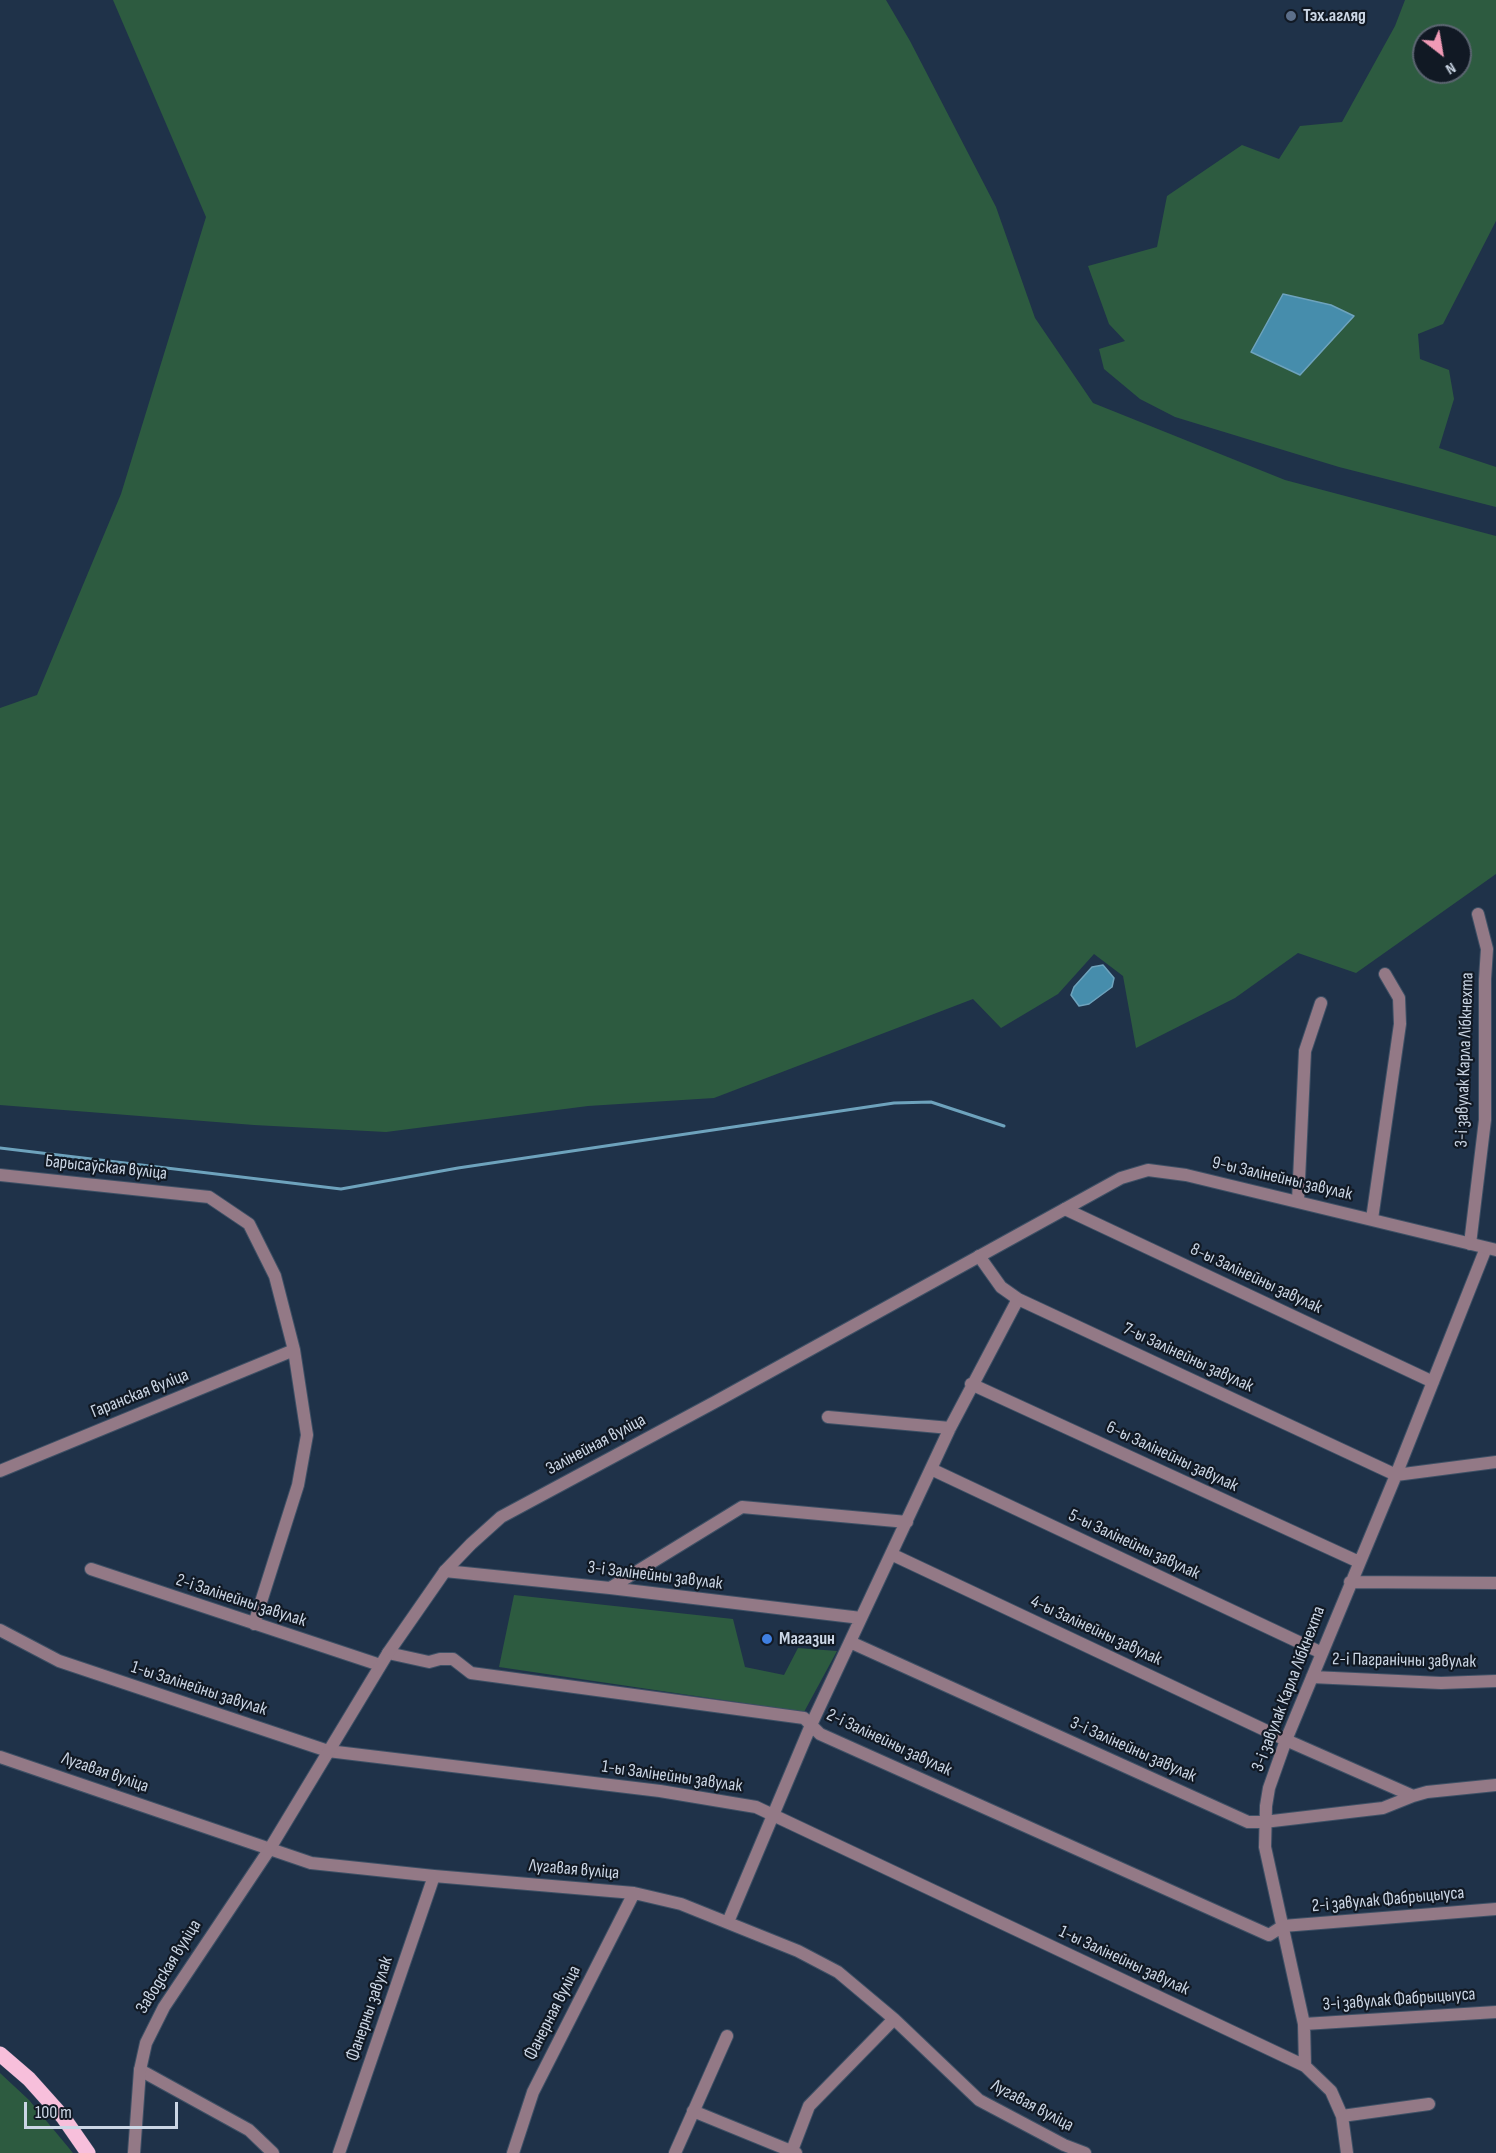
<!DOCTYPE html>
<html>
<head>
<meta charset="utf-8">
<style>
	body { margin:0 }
	#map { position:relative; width:1496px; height:2153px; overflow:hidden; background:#1f3249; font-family:"Sofia Sans Condensed",sans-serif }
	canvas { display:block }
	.north { position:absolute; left:1412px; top:24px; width:60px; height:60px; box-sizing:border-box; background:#111924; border:2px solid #5b6571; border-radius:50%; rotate:149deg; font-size:16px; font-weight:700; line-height:24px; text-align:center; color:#cbd6e5 }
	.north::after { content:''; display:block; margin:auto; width:21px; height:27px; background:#f09ab6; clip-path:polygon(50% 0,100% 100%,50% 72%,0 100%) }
	.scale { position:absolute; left:24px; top:2102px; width:154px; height:27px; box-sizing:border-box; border:3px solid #cbd6e5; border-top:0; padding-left:8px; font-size:18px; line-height:21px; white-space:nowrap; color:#cbd6e5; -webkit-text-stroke:4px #111924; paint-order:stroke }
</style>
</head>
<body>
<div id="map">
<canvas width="1496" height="2153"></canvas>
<div class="north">N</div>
<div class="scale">100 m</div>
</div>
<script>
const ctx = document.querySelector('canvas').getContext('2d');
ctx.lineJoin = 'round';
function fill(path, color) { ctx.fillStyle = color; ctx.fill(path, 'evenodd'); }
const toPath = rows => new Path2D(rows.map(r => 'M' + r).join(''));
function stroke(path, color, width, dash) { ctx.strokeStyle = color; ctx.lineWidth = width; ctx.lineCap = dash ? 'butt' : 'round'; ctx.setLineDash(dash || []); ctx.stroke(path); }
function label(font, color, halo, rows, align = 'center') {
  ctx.font = font + ' "Sofia Sans Condensed",sans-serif'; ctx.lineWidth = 4.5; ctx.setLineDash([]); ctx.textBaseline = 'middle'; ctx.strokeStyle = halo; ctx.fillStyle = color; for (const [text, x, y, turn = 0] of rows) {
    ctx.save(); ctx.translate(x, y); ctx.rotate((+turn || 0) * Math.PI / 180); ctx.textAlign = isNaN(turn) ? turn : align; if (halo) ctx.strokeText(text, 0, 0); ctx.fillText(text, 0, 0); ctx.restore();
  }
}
fill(toPath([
	[113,0,886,0,910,41,996,207,1035,318,1093,403,1285,480,1496,536,1496,874,1356,973,1298,953,1235,998,1136,1048,1123,976,1094,954,1058,994,1001,1028,973,999,714,1098,588,1106,386,1132,254,1125,0,1105,0,708,37,695,121,494,206,217],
	[1405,0,1496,0,1496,221,1443,324,1418,334,1420,359,1449,370,1454,399,1439,448,1496,467,1496,507,1339,467,1175,417,1140,399,1104,369,1099,349,1125,341,1109,324,1088,266,1157,247,1167,196,1242,145,1279,159,1300,126,1342,122,1395,26],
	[1424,36,1460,36,1460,72,1424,72],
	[514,1595,733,1619,745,1667,784,1675,798,1648,837,1651,804,1712,499,1667],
	[0,2073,29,2100,73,2153,0,2153]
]), '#2d5b40');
const water = toPath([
	[1283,294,1331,305,1354,316,1300,375,1251,352,1283,294],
	[1103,965,1114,978,1112,987,1089,1004,1079,1006,1071,995,1074,987,1092,967,1103,965]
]);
fill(water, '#468dac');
stroke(water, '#6ea3bd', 1.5);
stroke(toPath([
	[0,1148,341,1189,458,1168,894,1103,931,1102,1004,1126]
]), '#6ea3bd', 3);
const minor = toPath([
	[0,1175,209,1197,249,1224,275,1276,294,1350,307,1435,298,1485,254,1624],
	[1298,1201,1305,1051,1321,1003],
	[1065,1209,1433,1382],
	[1372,1219,1400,1024,1399,998,1385,974],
	[1470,1244,1485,1120,1485,979,1487,949,1478,914],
	[979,1256,1001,1287,1018,1299,1396,1475,1496,1462],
	[971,1384,1359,1562],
	[828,1417,950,1428],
	[931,1469,1322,1653],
	[0,1471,294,1350],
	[891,1554,1286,1740,1413,1796,1427,1792,1496,1785],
	[91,1569,380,1665],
	[445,1571,610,1588,861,1618],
	[1350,1582,1496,1583],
	[610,1588,742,1507,907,1522],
	[0,1630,59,1661,328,1751,660,1791,756,1807,1305,2066],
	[850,1642,1248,1822,1264,1822,1383,1808,1413,1796],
	[388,1653,429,1662,440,1659,453,1659,471,1673,804,1718,820,1734,1269,1935,1283,1926,1496,1909],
	[1312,1677,1441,1683,1496,1681],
	[0,1757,311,1863,434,1876,634,1893,681,1904,798,1951,838,1972,894,2019,979,2100,1064,2145,1085,2153],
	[728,1922,811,1725,950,1428,1018,1299],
	[1304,2024,1496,2012],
	[140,2070,249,2130,273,2153],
	[693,2111,796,2153],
	[1342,2116,1429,2104],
	[339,2153,434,1876],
	[513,2153,533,2092,634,1893],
	[675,2153,727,2036],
	[791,2153,809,2106,894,2019],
	[1347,2153,1342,2116,1331,2091,1305,2066,1304,2024,1265,1847,1266,1806,1269,1788,1286,1740,1396,1475,1486,1248]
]);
const tertiary = toPath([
	[134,2153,140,2070,146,2043,164,2007,269,1850,388,1653,445,1571,471,1544,501,1517,715,1402,1121,1178,1148,1170,1186,1175,1496,1250]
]);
const primary = toPath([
	[0,2054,29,2079,63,2117,88,2153]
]);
stroke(minor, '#3e5065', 14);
stroke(tertiary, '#3e5065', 14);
stroke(primary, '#3e5065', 16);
stroke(minor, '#937986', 12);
stroke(tertiary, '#937986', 12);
stroke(primary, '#f7bfdb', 15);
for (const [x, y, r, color] of [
	[1291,16,6,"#5c6f8a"],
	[767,1639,6,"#3f7fe0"]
]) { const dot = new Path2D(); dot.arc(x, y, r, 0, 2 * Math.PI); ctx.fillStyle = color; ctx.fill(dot); stroke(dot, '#111924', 2); }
label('bold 18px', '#cbd6e5', '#111924', [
	["Тэх.агляд",1303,16],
	["Магазин",779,1639]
], 'left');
label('18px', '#cbd6e5', '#111924', [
	["3-і завулак Карла Лібкнехта",1465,1060,-88],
	["Барысаўская вуліца",106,1168,6],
	["9-ы Залінейны завулак",1282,1179,13],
	["8-ы Залінейны завулак",1256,1279,25],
	["7-ы Залінейны завулак",1188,1358,25],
	["Гаранская вуліца",140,1394,-22],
	["Залінейная вуліца",596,1445,-28],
	["6-ы Залінейны завулак",1172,1457,25],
	["5-ы Залінейны завулак",1134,1545,25],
	["3-і Залінейны завулак",655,1576,7],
	["2-і Залінейны завулак",241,1601,18],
	["4-ы Залінейны завулак",1096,1631,25],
	["2-і Пагранічны завулак",1404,1661,1],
	["1-ы Залінейны завулак",199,1689,18],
	["3-і завулак Карла Лібкнехта",1289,1689,-69],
	["2-і Залінейны завулак",889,1743,25],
	["3-і Залінейны завулак",1133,1750,24],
	["Лугавая вуліца",105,1773,19],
	["1-ы Залінейны завулак",672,1777,8],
	["Лугавая вуліца",574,1870,5],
	["2-і завулак Фабрыцыуса",1388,1900,-5],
	["1-ы Залінейны завулак",1124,1961,25],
	["Заводская вуліца",169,1967,-58],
	["3-і завулак Фабрыцыуса",1399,2000,-4],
	["Фанерны завулак",370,2009,-71],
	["Фанерная вуліца",553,2013,-63],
	["Лугавая вуліца",1032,2106,28]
]);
</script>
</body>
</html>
